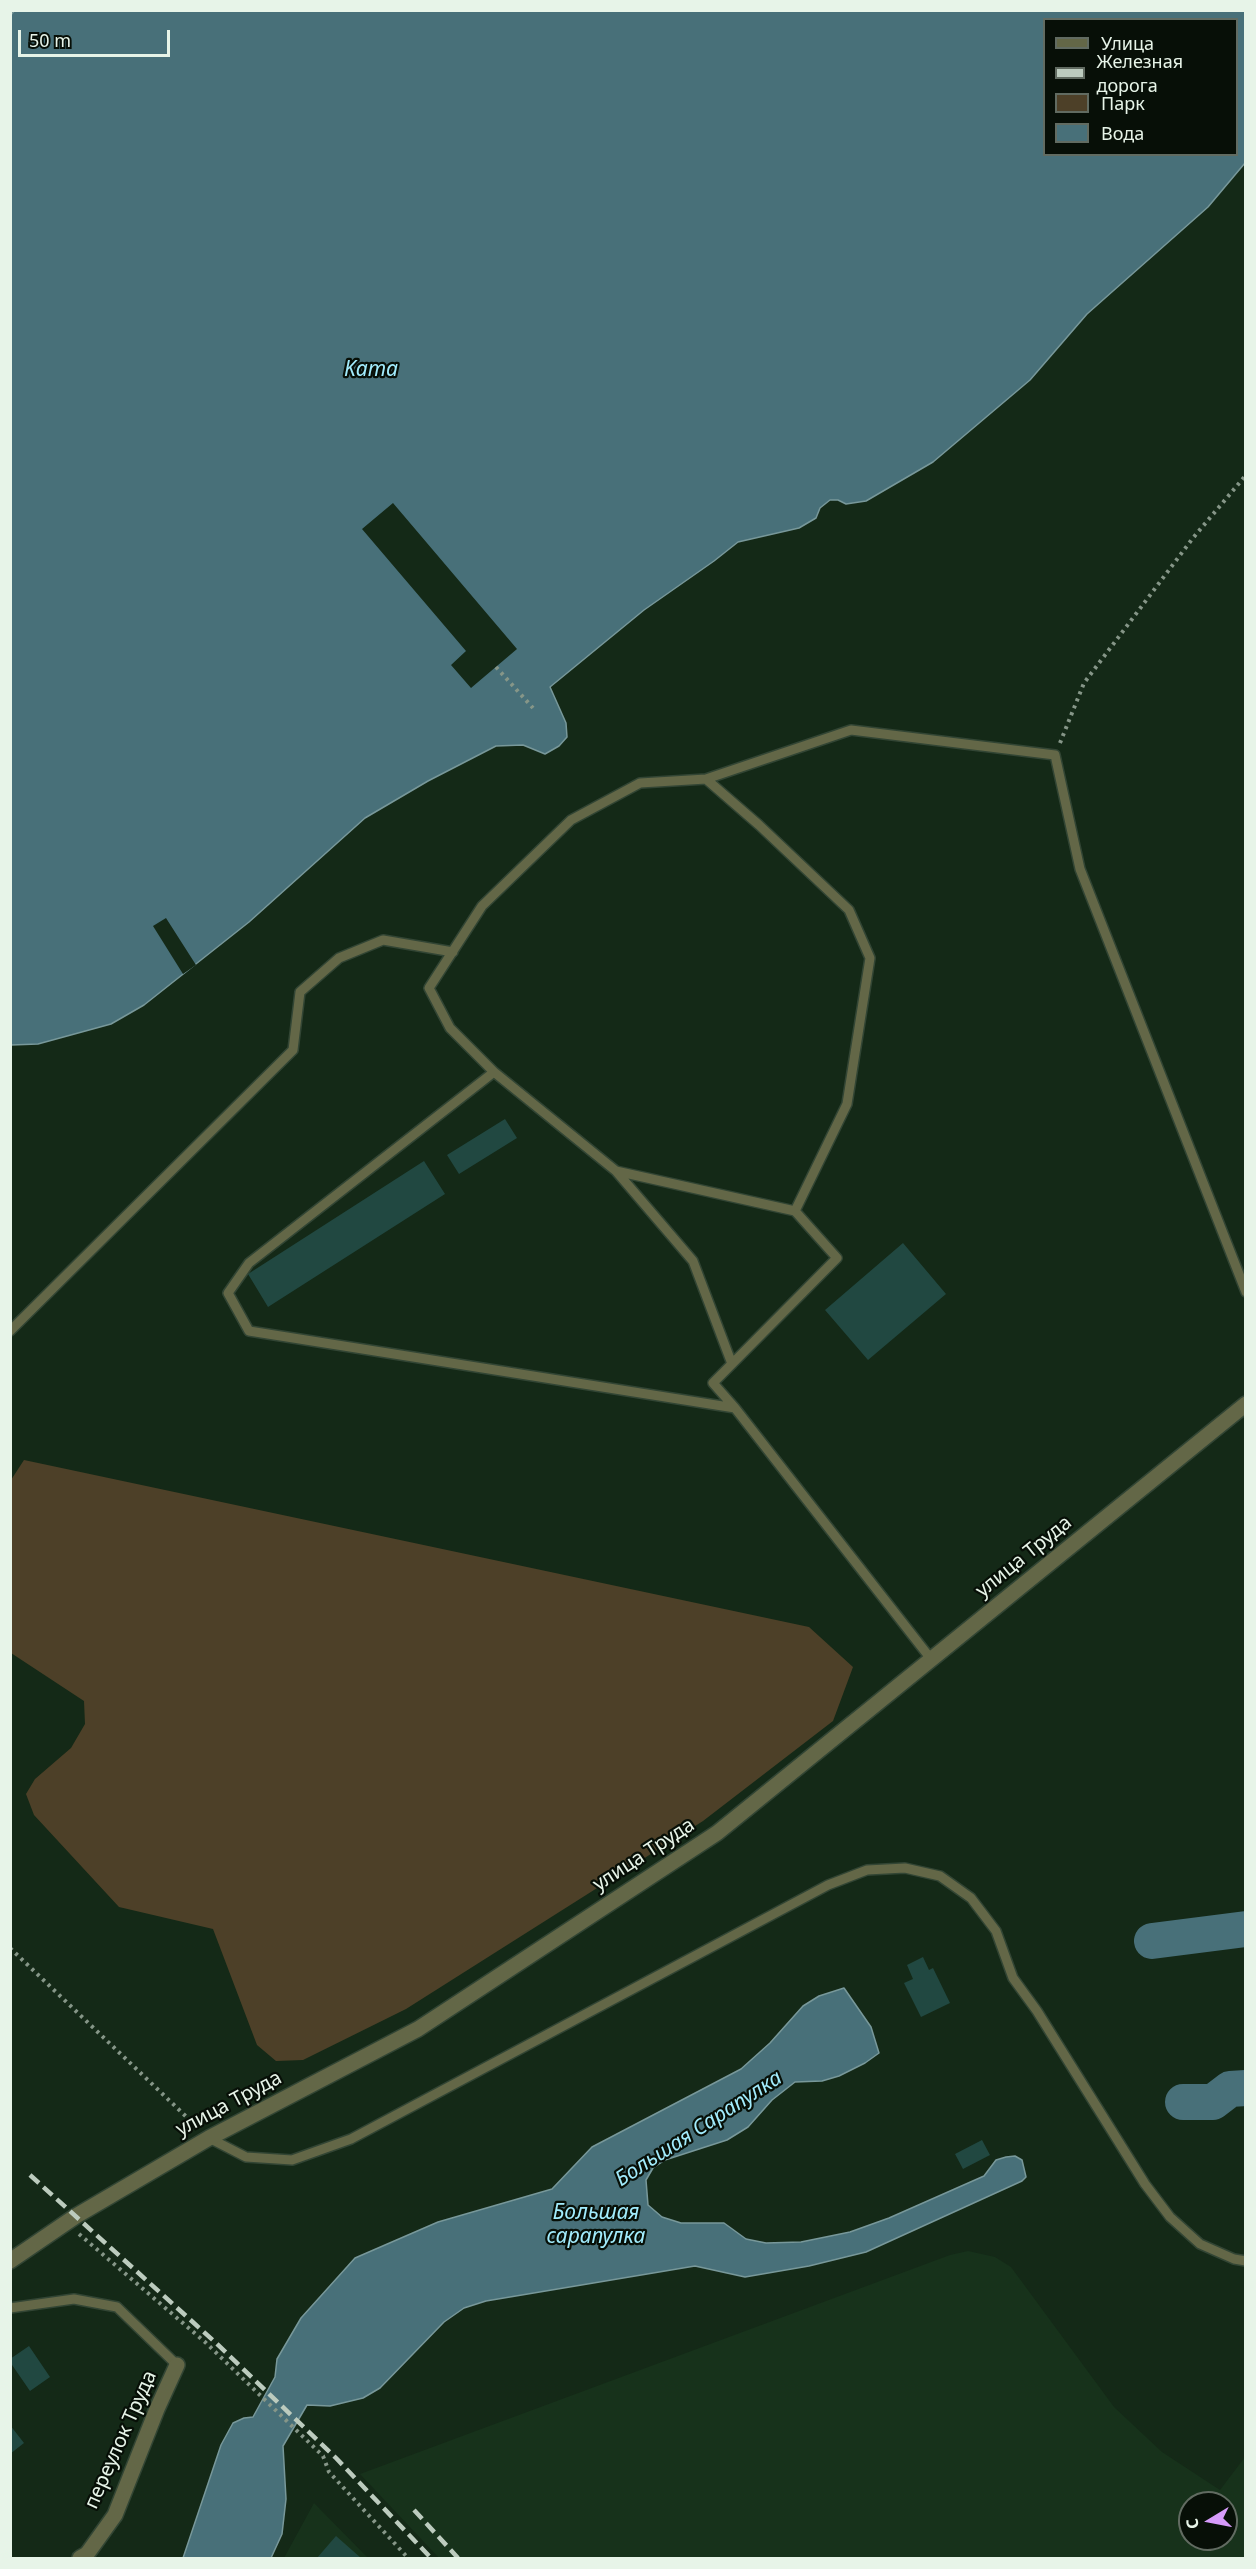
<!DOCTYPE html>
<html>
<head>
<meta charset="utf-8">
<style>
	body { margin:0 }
	#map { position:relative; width:1256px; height:2569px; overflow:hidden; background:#142917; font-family:"Noto Sans",sans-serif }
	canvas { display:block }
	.frame { position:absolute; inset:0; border:12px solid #e7f4e8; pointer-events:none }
	.legend { position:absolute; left:1043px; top:18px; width:195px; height:138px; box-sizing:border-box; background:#070f07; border:2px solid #616b61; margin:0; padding:8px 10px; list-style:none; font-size:18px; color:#e7f4e8 }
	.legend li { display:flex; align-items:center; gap:12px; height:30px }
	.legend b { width:30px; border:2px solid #616b61 }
	.north { position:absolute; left:1178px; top:2491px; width:60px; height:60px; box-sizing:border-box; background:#070f07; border:2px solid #616b61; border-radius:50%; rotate:260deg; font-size:16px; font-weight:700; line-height:24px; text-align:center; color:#e7f4e8 }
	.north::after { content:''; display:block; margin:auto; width:21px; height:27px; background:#d69bfa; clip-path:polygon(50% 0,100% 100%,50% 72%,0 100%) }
	.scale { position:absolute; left:18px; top:30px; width:152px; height:27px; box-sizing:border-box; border:3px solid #e7f4e8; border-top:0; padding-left:8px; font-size:18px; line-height:21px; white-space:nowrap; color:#e7f4e8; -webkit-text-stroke:4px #070f07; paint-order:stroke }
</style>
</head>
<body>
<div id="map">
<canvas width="1256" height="2569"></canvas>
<div class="frame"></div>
<ul class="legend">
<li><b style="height:8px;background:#636747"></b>Улица</li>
<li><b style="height:8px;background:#bccbbe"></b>Железная дорога</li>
<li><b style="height:16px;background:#4d4028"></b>Парк</li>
<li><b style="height:16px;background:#487079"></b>Вода</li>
</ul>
<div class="north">С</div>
<div class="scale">50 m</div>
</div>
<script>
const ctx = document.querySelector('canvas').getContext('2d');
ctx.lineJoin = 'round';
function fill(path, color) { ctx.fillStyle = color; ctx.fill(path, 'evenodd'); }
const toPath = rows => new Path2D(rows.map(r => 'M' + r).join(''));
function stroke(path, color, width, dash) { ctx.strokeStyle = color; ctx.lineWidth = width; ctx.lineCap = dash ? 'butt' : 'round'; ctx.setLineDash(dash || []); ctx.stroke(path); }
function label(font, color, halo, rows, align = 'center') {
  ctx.font = font + ' "Noto Sans",sans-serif'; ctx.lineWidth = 4.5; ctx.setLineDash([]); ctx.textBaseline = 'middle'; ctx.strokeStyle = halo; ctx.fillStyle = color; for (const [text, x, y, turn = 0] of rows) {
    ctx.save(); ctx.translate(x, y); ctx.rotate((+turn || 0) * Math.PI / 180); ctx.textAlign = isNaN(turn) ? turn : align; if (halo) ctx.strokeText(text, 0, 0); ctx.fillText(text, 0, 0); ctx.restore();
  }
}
fill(toPath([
	[968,2251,995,2257,1011,2267,1114,2407,1162,2452,1220,2490,1245,2457,1245,2558,439,2558,360,2474,950,2255],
	[1190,2503,1226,2503,1226,2539,1190,2539],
	[314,2503,368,2558,284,2558]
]), '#17321b');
fill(toPath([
	[24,1460,809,1627,853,1667,833,1721,703,1821,406,2009,303,2060,276,2061,257,2045,213,1929,119,1907,34,1815,26,1794,35,1779,71,1748,85,1724,84,1701,11,1653,11,1480]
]), '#4d4028');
const water = toPath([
	[15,10,1245,11,1245,163,1208,207,1087,314,1030,380,933,462,866,501,846,504,838,500,830,500,820,508,816,518,799,528,738,542,714,561,644,610,550,687,566,723,567,737,559,746,545,754,523,745,496,746,428,781,365,818,249,922,144,1005,111,1024,38,1044,11,1045,10,16,15,10],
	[1044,20,1236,20,1236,154,1044,154,1044,20],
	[844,1988,871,2027,879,2053,865,2063,839,2076,822,2081,795,2082,772,2100,748,2127,727,2140,665,2160,653,2168,646,2180,648,2205,662,2217,681,2223,724,2223,746,2239,766,2243,801,2242,850,2232,889,2218,984,2176,996,2160,1006,2157,1015,2156,1022,2160,1026,2177,1022,2181,866,2252,809,2266,745,2277,695,2266,486,2301,464,2308,444,2322,380,2388,363,2398,330,2406,307,2405,283,2446,286,2499,282,2534,271,2558,183,2558,221,2445,233,2423,244,2418,253,2417,275,2377,277,2359,301,2318,355,2258,438,2222,552,2189,592,2147,741,2069,770,2043,803,2006,819,1996,844,1988]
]);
fill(water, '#487079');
stroke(water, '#78989a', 1.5);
fill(toPath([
	[393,503,517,649,471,688,451,665,466,651,362,529],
	[166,918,196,965,183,974,153,926]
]), '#142917');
stroke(toPath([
	[1152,1941,1246,1929],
	[1183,2102,1213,2102,1230,2089,1246,2088]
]), '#487079', 36);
fill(toPath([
	[505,1119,517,1138,459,1174,447,1155],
	[424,1161,445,1194,268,1307,248,1274],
	[903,1243,946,1294,868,1360,825,1310],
	[923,1957,929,1970,933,1968,950,2003,921,2017,904,1983,913,1979,907,1965],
	[982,2140,990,2155,963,2169,955,2154],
	[29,2346,50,2377,30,2391,10,2362,10,2359],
	[10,2425,24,2443,10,2454],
	[336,2536,361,2558,317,2558]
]), '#214841');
const service = toPath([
	[706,779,851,730,1055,755,1080,869,1246,1292],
	[494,1072,450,1028,429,988,482,906,571,820,640,783,706,779,759,825,849,910,870,958,847,1104,795,1211,616,1171,494,1072,249,1263,228,1293,249,1331,735,1408,931,1659],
	[616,1171,693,1261,732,1364],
	[10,1331,293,1050,300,992,339,958,383,940,453,952],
	[735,1408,713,1383,837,1258,795,1211],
	[209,2138,246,2157,292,2160,351,2139,828,1885,867,1870,905,1868,940,1876,971,1898,996,1931,1013,1978,1037,2011,1145,2184,1170,2217,1200,2244,1234,2259,1246,2261],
	[10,2308,74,2299,117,2307,177,2365]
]);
const minor = toPath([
	[10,2261,76,2216,209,2138,418,2029,717,1833,1246,1404],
	[80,2558,87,2554,115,2515,157,2409,177,2365]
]);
stroke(service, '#324534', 12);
stroke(minor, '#324534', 18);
stroke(toPath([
	[496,667,533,708],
	[1060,743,1084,683,1193,538,1246,475],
	[10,1948,196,2126],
	[79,2234,205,2342,323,2456,329,2472,408,2558]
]), '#869688', 4, [3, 4.5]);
stroke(service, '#636747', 9);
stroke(minor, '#636747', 15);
stroke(toPath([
	[30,2175,216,2343,336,2458,431,2558],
	[414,2510,458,2558]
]), '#bccbbe', 4.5, [12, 6]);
label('20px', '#e7f4e8', '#070f07', [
	["улица Труда",1024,1557,-39],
	["улица Труда",644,1855,-33],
	["улица Труда",229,2104,-28],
	["переулок Труда",121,2440,-66]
]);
label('italic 21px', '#a2ecfd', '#070f07', [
	["Kama",371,370],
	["Большая Сарапулка",699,2129,-33],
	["Большая",596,2213],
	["сарапулка",596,2237]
]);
</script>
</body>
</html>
